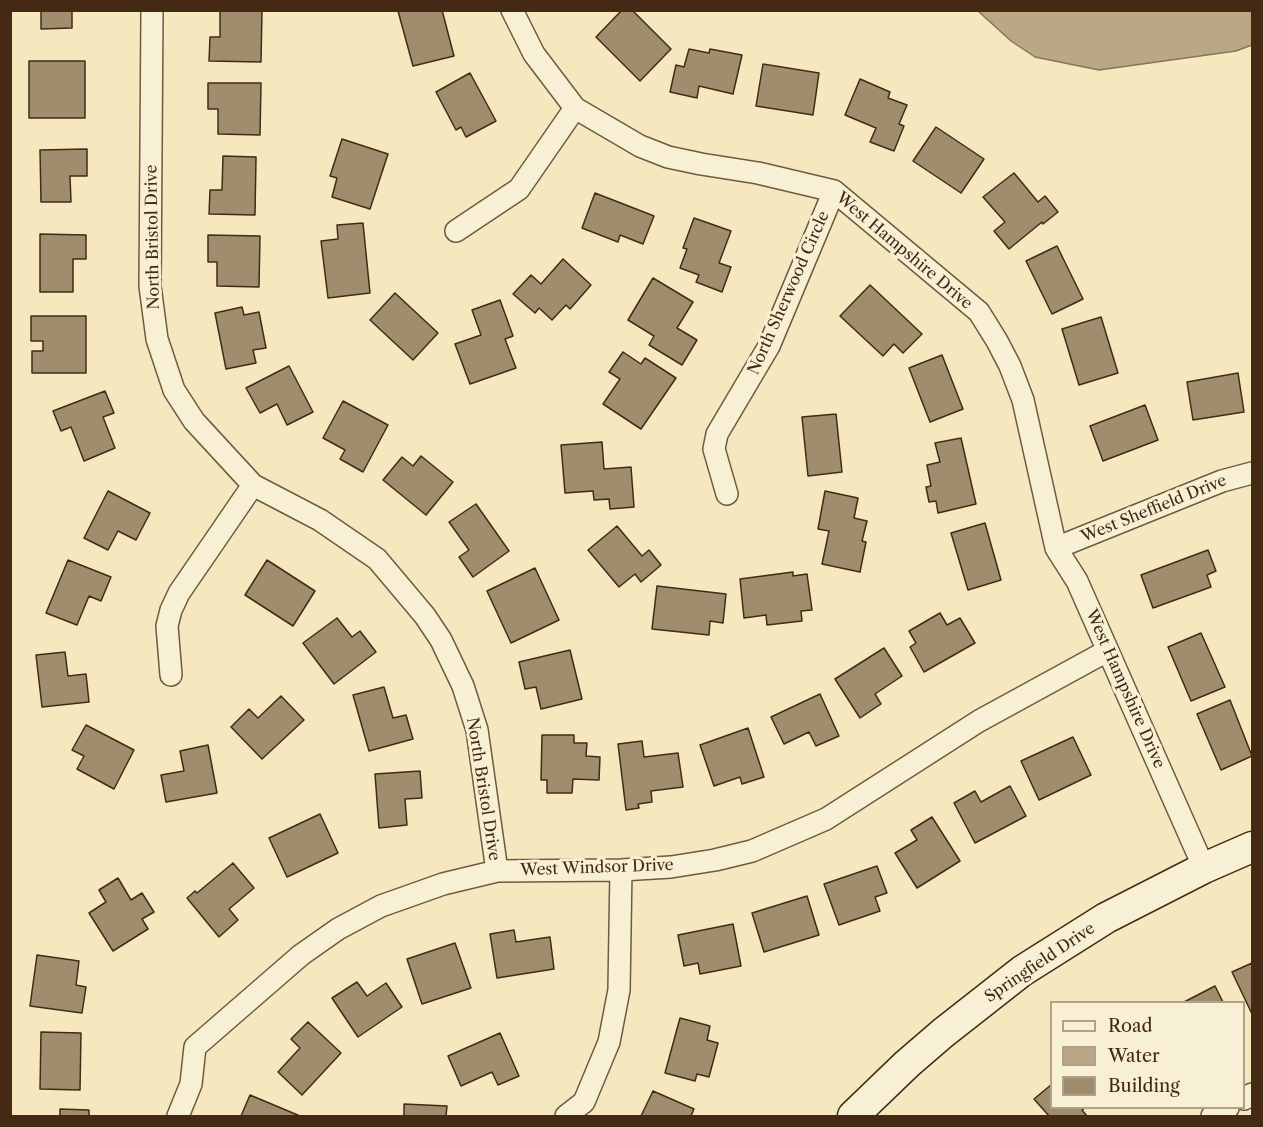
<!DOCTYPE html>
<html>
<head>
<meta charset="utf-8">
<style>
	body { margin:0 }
	#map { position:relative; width:1263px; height:1127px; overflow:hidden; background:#f5e8be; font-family:"Libre Caslon Text",serif }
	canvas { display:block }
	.frame { position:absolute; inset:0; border:12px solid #442a15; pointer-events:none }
	.legend { position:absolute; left:1050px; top:1001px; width:195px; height:108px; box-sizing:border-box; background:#f8f0d5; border:2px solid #b0a188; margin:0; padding:8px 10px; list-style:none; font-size:18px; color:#442a15 }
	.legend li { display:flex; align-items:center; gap:12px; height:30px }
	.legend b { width:30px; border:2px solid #b0a188 }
</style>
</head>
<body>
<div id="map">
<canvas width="1263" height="1127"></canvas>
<div class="frame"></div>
<ul class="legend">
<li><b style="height:8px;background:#f8f0d5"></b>Road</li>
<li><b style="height:16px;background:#b9a785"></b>Water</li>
<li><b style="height:16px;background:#a08d6d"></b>Building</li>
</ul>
</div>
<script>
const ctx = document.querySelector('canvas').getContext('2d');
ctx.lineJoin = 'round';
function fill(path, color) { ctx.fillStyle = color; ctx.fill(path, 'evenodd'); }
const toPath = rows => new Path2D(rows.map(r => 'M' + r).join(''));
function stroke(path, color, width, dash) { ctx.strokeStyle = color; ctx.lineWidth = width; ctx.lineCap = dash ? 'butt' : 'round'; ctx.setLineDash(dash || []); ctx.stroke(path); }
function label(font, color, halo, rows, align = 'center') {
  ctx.font = font + ' "Libre Caslon Text",serif'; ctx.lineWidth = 6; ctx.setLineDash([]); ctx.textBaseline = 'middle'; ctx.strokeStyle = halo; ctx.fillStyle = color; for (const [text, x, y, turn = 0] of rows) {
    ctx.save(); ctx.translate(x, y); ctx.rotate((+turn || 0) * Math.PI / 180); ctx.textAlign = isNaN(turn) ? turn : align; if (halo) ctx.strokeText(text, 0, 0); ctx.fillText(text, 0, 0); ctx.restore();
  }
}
const water = toPath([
	[978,11,1252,11,1252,45,1236,51,1099,70,1035,57,1011,41,978,11]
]);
fill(water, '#b9a785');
stroke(water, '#8a7558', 1.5);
const building = toPath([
	[41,10,72,10,72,28,41,29,41,10],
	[220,10,262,10,261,62,209,61,210,37,220,37,220,10],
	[442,10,454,56,413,66,398,11,442,10],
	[622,10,632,10,671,49,640,81,596,37,622,10],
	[689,49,709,53,710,49,742,55,733,94,699,86,697,98,670,92,676,65,684,67,689,49],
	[29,61,85,61,85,118,29,118,29,61],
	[763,64,819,73,813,115,756,106,763,64],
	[470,73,496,121,466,137,461,127,456,130,436,92,470,73],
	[860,79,890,92,888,98,907,105,899,124,904,126,894,151,870,142,876,128,845,115,860,79],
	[208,83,261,83,260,135,218,134,218,109,208,109,208,83],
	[936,127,984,159,961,193,913,161,936,127],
	[342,139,388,154,370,209,332,197,337,178,330,176,342,139],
	[87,149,87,176,70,176,71,202,41,202,40,150,87,149],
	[223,156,256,157,255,215,209,214,210,190,222,190,223,156],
	[1014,173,1038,202,1045,196,1058,212,1043,224,1042,222,1009,249,994,231,1005,222,983,197,1014,173],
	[595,193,654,216,643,244,620,235,618,242,582,228,595,193],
	[694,218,731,231,719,263,731,267,722,292,696,282,699,275,680,268,687,249,683,248,694,218],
	[363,223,370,293,328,298,321,241,338,239,337,225,363,223],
	[40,234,86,235,86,259,73,259,73,292,40,292,40,234],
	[208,235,260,236,259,287,217,286,217,262,208,262,208,235],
	[1057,246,1083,299,1052,314,1026,261,1057,246],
	[563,259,591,285,570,309,566,305,552,320,539,308,535,313,513,294,531,275,541,284,563,259],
	[653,278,693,302,677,328,697,340,682,365,649,345,654,336,628,320,653,278],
	[870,285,922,334,903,353,894,344,883,356,840,316,870,285],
	[395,293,438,333,413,360,370,320,395,293],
	[500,300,513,336,505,339,516,368,470,384,455,344,481,335,472,310,500,300],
	[242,307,244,315,259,312,266,348,253,350,256,363,226,369,215,313,242,307],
	[31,316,86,316,86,373,32,373,32,351,43,351,43,341,31,341,31,316],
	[1101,317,1118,373,1079,385,1062,329,1101,317],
	[623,352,641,364,645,358,676,378,641,429,603,404,620,379,609,372,623,352],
	[942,355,963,409,930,422,909,368,942,355],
	[289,366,313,412,287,425,277,404,260,413,246,388,289,366],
	[1238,373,1244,412,1193,420,1187,382,1238,373],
	[105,391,114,413,103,417,115,448,84,461,71,427,61,431,53,411,105,391],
	[343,401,388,425,363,472,340,459,345,450,323,438,343,401],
	[1145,405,1158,440,1103,461,1090,426,1145,405],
	[836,414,842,472,808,476,802,417,836,414],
	[961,438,976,504,938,513,936,501,929,502,926,487,931,486,927,465,940,462,935,443,961,438],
	[602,442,604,469,631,467,634,507,610,509,609,499,594,500,593,491,565,493,561,445,602,442],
	[421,456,453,482,426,515,383,480,402,457,413,466,421,456],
	[108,491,150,513,136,540,118,531,108,550,84,538,108,491],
	[825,491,858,498,854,518,867,521,862,541,866,542,860,572,822,564,829,531,818,529,825,491],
	[476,504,509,551,473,577,459,557,469,550,449,522,476,504],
	[985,523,1001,580,968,590,951,533,985,523],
	[617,526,642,556,649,550,661,565,641,582,635,574,619,587,588,550,617,526],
	[1208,550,1216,571,1207,575,1211,587,1153,608,1141,575,1208,550],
	[68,560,111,577,101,601,89,596,77,625,46,613,68,560],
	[267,560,315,591,293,626,245,595,267,560],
	[535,568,559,620,511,643,487,591,535,568],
	[793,572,793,576,807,574,812,610,801,611,802,621,767,625,766,615,744,618,740,579,793,572],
	[657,586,726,594,723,623,710,621,709,635,652,629,657,586],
	[940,613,947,625,960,618,975,643,924,672,910,647,916,643,909,631,940,613],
	[337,618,352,637,360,631,376,652,334,684,303,643,337,618],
	[1201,633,1225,687,1191,701,1168,647,1201,633],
	[884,648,902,676,875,694,881,704,860,718,835,679,884,648],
	[570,650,582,699,541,709,536,687,525,689,519,662,570,650],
	[65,652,68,676,86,674,89,702,42,707,36,655,65,652],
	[384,687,393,718,406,715,413,739,369,751,353,695,384,687],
	[820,694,839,736,816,746,809,732,784,744,771,717,820,694],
	[281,696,304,720,262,759,231,727,249,709,258,718,281,696],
	[1230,700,1252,756,1221,770,1197,714,1230,700],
	[86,725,134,750,114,789,77,769,84,756,72,750,86,725],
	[748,728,764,777,742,784,740,777,714,786,700,745,748,728],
	[542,735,574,735,574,743,587,743,586,756,600,757,599,780,573,779,572,793,547,793,547,780,541,780,542,735],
	[1073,737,1091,775,1039,800,1021,761,1073,737],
	[642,741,644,757,678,753,683,787,651,791,652,802,638,804,639,808,626,810,618,744,642,741],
	[208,745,217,793,166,802,161,775,184,771,180,751,208,745],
	[420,771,422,798,405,799,407,825,379,828,375,774,420,771],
	[1010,786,1026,816,975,843,954,803,975,791,981,802,1010,786],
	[320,814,338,853,287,877,269,838,320,814],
	[932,817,960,861,917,888,895,853,917,840,911,830,932,817],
	[233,863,254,888,229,909,238,920,219,937,187,898,195,891,197,893,233,863],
	[877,866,887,893,875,897,880,911,839,925,824,884,877,866],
	[118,878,131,900,142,893,154,912,142,919,148,929,113,951,89,913,106,902,99,890,118,878],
	[807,896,819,935,764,952,752,913,807,896],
	[733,924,741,966,700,974,698,963,684,966,678,935,733,924],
	[514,930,516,942,550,937,554,969,497,978,490,934,514,930],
	[455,943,471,988,422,1004,407,959,455,943],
	[37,955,79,961,76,985,86,987,82,1013,30,1006,37,955],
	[1252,963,1252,1014,1232,972,1252,963],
	[357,982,367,996,386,983,402,1007,358,1037,332,998,357,982],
	[1215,986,1223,1002,1184,1002,1215,986],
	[680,1018,710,1026,707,1040,718,1043,709,1077,697,1074,695,1081,665,1073,680,1018],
	[308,1022,341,1053,302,1095,278,1072,300,1048,291,1039,308,1022],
	[41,1032,81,1033,80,1090,40,1089,41,1032],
	[500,1033,519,1076,498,1085,492,1072,461,1086,448,1056,500,1033],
	[1052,1084,1052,1108,1085,1108,1082,1110,1087,1116,1049,1116,1034,1099,1052,1084],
	[653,1091,694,1109,691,1116,641,1116,653,1091],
	[250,1095,300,1116,241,1116,250,1095],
	[404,1104,447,1106,446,1116,404,1116,404,1104],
	[60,1109,89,1110,89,1116,60,1116,60,1109]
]);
fill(building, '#a08d6d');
stroke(building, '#442a15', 1.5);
const street = toPath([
	[152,10,150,286,157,339,174,390,194,421,253,485,320,520,377,559,425,616,441,640,463,686,477,730,497,871],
	[512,10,534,54,575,108,640,146,668,157,701,164,758,173,834,191,979,312,997,341,1010,366,1023,400,1056,548,1077,581,1204,868],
	[456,231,519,189,575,108],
	[727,494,714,449,717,434,769,346,834,191],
	[1056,548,1222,481,1252,473],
	[171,675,167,626,171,610,179,593,253,485],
	[1244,1099,1252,1094],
	[178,1116,191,1084,195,1047,301,955,338,929,381,906,443,884,497,871,621,870,671,867,715,860,752,851,826,819,979,721,1107,651],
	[566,1116,584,1102,609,1042,619,990,621,870],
	[1212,1116,1228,1108]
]);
const secondary = toPath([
	[853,1116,907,1064,943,1033,1022,971,1106,918,1204,868,1252,847]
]);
stroke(street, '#705a3f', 24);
stroke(secondary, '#442a15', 33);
stroke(street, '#f8f0d5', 21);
stroke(secondary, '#f8f0d5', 30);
label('16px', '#442a15', '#f8f0d5', [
	["North Bristol Drive",153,237,-91],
	["West Hampshire Drive",904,251,40],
	["North Sherwood Circle",789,293,-66],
	["West Sheffield Drive",1154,509,-22],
	["West Hampshire Drive",1125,689,66],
	["North Bristol Drive",483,789,81],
	["West Windsor Drive",597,868,-2],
	["Springfield Drive",1040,963,-34]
]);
</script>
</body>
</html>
